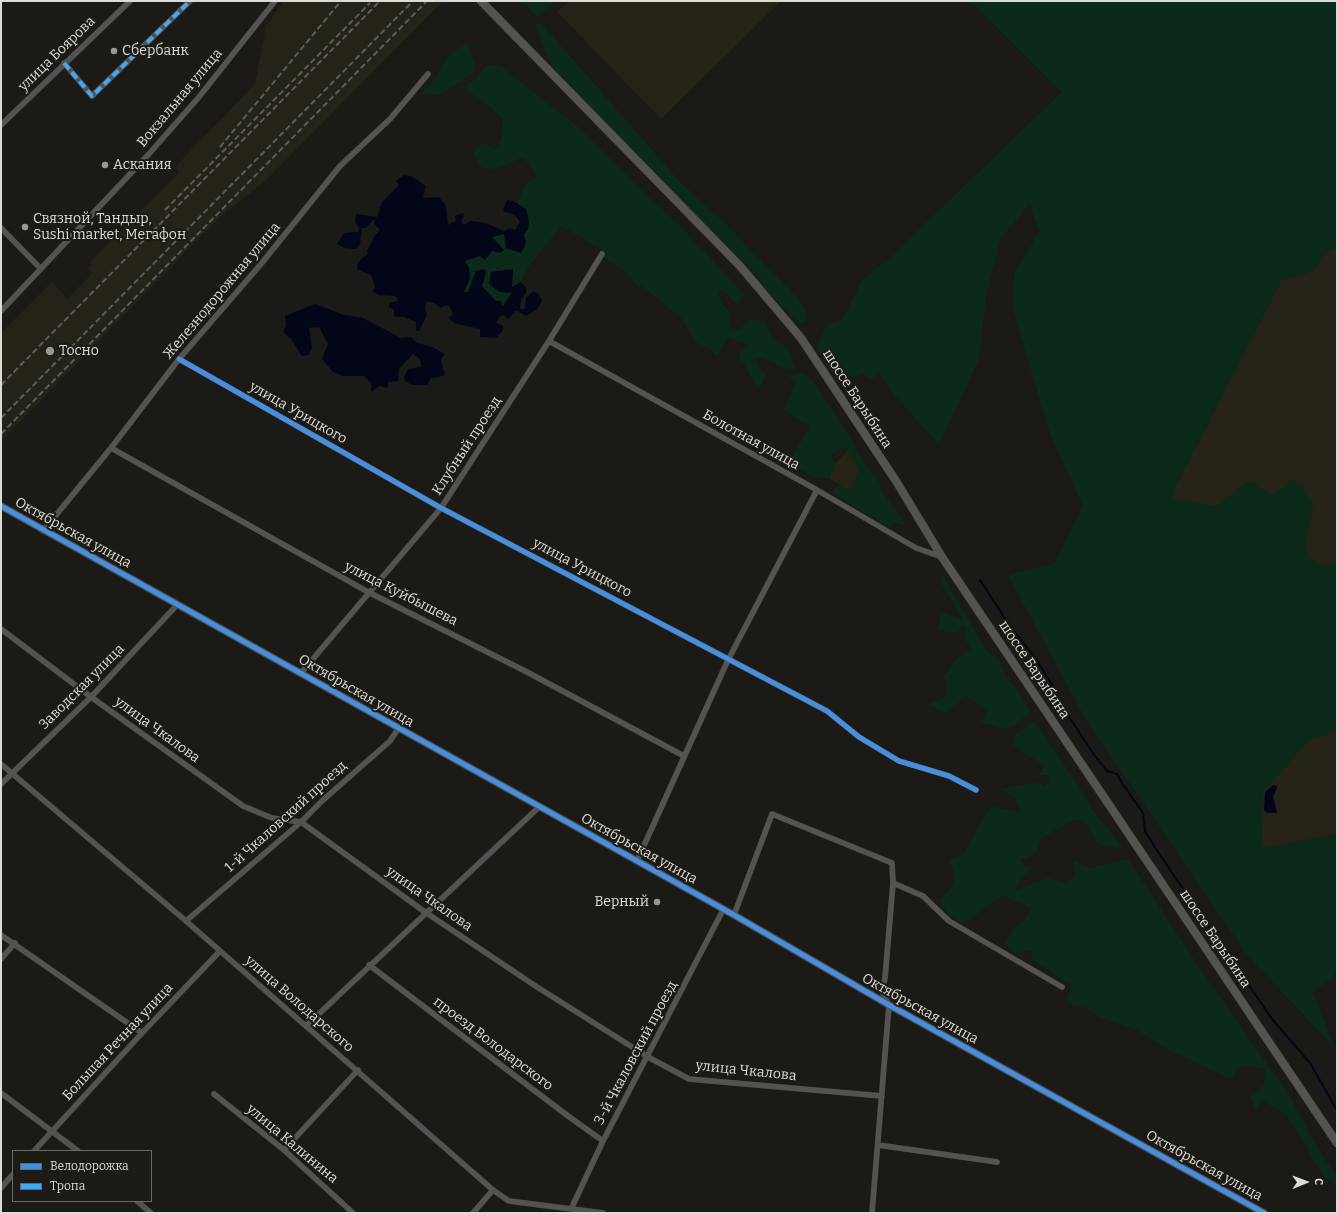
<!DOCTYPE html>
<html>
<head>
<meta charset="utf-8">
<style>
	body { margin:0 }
	#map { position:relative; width:1338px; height:1214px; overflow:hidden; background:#1b1a17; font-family:Bitter,serif }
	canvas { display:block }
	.frame { position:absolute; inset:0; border:2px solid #dcdbd6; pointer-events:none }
	.legend { position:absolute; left:12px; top:1150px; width:140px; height:52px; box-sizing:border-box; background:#1d1b15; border:1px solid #696862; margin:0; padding:5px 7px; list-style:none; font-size:12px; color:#dcdbd6 }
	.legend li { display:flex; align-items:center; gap:8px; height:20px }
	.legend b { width:20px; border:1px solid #696862 }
	.north { position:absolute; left:1286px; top:1162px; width:40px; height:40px; -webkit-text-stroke:3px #1d1b15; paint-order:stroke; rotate:89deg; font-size:11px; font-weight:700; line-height:16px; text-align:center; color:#dcdbd6 }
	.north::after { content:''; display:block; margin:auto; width:14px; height:18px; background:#dcdbd6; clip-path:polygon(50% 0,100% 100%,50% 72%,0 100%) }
</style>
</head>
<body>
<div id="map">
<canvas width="1338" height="1214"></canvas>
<div class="frame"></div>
<ul class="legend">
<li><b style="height:5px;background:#468fdf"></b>Велодорожка</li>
<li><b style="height:5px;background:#3fa9f5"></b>Тропа</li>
</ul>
<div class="north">С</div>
</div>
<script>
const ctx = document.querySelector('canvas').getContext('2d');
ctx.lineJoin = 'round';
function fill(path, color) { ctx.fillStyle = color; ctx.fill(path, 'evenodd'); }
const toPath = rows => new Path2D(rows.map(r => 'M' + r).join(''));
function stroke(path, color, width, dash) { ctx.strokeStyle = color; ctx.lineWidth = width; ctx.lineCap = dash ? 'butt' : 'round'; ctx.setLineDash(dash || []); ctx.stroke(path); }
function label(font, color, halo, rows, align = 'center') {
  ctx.font = font + ' Bitter,serif'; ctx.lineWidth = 4; ctx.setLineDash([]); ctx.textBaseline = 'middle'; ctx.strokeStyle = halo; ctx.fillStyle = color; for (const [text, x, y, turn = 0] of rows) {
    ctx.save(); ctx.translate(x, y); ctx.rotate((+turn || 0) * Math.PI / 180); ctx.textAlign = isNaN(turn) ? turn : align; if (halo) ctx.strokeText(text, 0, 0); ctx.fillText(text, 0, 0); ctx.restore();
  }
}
fill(toPath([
	[284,1,443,1,265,181,219,218,1,441,1,333,52,282,67,299,93,273,88,269,92,265,90,262,179,173,176,166,255,84,266,26],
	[569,1,781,1,661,119,557,12],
	[1337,247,1337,564,1318,565,1304,552,1313,503,1273,495,1250,481,1215,507,1170,498,1281,280,1313,271,1327,251],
	[848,450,860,470,850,492,829,478,836,463],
	[1337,730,1337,834,1261,849,1263,790,1271,783,1309,740]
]), '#252318');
fill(toPath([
	[521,1,555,1,538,17],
	[970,1,1337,1,1337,247,1327,251,1313,271,1281,280,1170,498,1215,507,1250,481,1273,495,1295,478,1313,503,1304,552,1318,565,1337,564,1337,730,1309,740,1271,783,1263,790,1261,849,1337,834,1337,969,1333,978,1313,992,1334,1047,1248,956,1085,718,1008,575,1055,563,1083,506,1050,434,1013,310,1014,274,1039,232,1030,204,1001,238,987,290,978,362,939,445,893,393,880,374,871,379,862,374,855,378,848,376,837,381,816,348,827,325,843,319,862,280,886,261,1062,92],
	[535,24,542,24,680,182,722,220,796,296,805,310,805,322,798,323,762,285,762,280,711,229,697,219,551,65],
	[467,42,475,62,474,72,461,82,439,94,420,94,435,79,448,56],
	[499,65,578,127,683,229,744,294,738,305,722,289,718,293,722,304,730,312,730,328,739,330,750,319,764,321,771,334,789,351,795,368,785,370,763,357,756,359,758,366,766,375,759,388,752,380,746,366,740,362,740,351,743,348,748,349,746,344,727,337,718,356,710,349,697,343,681,318,643,287,637,286,625,271,606,259,600,248,561,226,526,270,521,282,512,287,513,269,491,272,513,293,502,308,482,286,486,273,476,271,468,292,464,292,470,278,465,261,492,251,500,252,492,237,504,234,506,248,521,253,524,234,528,229,518,206,518,201,527,182,538,176,523,157,499,168,490,170,482,168,473,154,478,146,485,143,495,149,501,140,503,120,490,107,464,88,474,80,486,66],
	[800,372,809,377,833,410,863,460,880,483,881,490,907,526,895,522,890,528,832,493,838,484,850,492,860,470,846,447,838,449,830,456,836,463,829,478,826,479,820,476,814,478,789,462,810,426,784,410,796,383,789,377],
	[943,575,986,650,999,659,1006,678,1015,686,1031,713,1011,727,1000,728,991,724,980,723,988,710,966,696,947,714,928,705,946,696,947,680,943,678,956,659,971,649,963,635,969,629,962,625,958,632,950,633,938,629,941,611,964,621,940,581],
	[1034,721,1079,786,1090,807,1125,850,1098,844,1088,826,1075,819,1042,838,1034,855,1021,859,1024,867,1035,867,1020,880,1016,890,1048,878,1066,884,1076,875,1073,860,1089,868,1128,859,1203,973,1289,1095,1317,1147,1337,1177,1337,1185,1325,1177,1313,1161,1306,1145,1285,1114,1263,1101,1256,1111,1251,1096,1264,1083,1265,1069,1251,1066,1236,1069,1231,1079,1167,1049,1135,1029,1103,1019,1086,1008,1072,1005,1066,1000,1072,985,1033,960,1031,950,1014,953,1005,944,1013,929,1025,919,1031,909,1003,895,963,924,948,914,939,901,954,884,954,872,949,861,964,854,981,821,992,806,1021,813,1015,797,1001,789,1037,782,1044,786,1050,780,1047,775,1039,775,1044,766,1013,745,1015,734]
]), '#0c2a1a');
fill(toPath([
	[404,175,413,177,426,186,423,198,439,197,446,206,448,225,456,221,455,216,462,213,464,215,461,222,463,224,466,224,470,221,486,223,504,231,510,228,515,230,520,222,515,215,503,211,507,200,513,201,526,209,529,222,528,229,524,234,526,243,521,253,506,248,504,234,492,237,504,250,500,253,492,251,485,260,480,256,465,261,469,268,470,278,464,292,468,292,476,271,484,269,486,272,482,286,496,301,501,301,502,307,512,293,499,292,489,284,491,272,513,269,512,287,521,282,526,288,526,293,521,299,520,308,522,310,525,308,526,298,533,291,539,294,542,301,537,309,526,316,516,310,508,319,504,315,500,316,496,323,503,325,503,330,496,338,480,337,480,329,454,323,449,318,453,314,450,307,446,305,441,308,434,303,427,301,425,307,427,315,419,331,416,331,416,322,404,317,394,316,394,310,389,307,389,303,398,301,396,297,394,296,379,295,373,292,375,287,372,277,369,274,358,270,357,265,361,259,368,254,367,251,374,237,380,230,374,224,374,219,366,228,362,228,360,244,356,249,345,248,337,244,344,233,358,232,359,227,355,222,356,214,377,217,382,202,399,185,396,181],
	[315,304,344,315,363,318,401,338,411,337,417,343,433,347,444,354,441,360,445,375,439,377,431,378,427,385,412,385,405,381,404,377,408,369,421,367,420,359,413,354,399,369,398,381,388,382,388,388,379,386,371,392,371,383,364,376,343,376,333,372,322,359,328,344,319,327,309,328,312,349,308,355,302,356,291,339,283,332,286,325,285,316],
	[1273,785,1277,786,1277,788,1273,796,1277,813,1267,813,1264,810,1265,792]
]), '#020618');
stroke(toPath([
	[980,580,1010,626,1036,659,1054,688,1058,700,1092,752,1107,771,1117,774,1122,783,1143,813,1145,831,1158,852,1272,1019,1310,1063,1337,1110]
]), '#020618', 2);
const minor = toPath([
	[64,63,92,96,190,1],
	[1,125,130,1],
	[1,228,41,269],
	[1,311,148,155,199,97,275,1],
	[549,341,817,490,916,548,942,557],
	[179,359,441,508,827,711,859,737,899,761,949,776,976,790],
	[111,448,370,593,527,672,684,756],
	[43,531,111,448,179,359,261,264,340,166,390,119,428,74],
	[1,629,91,697,243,806,272,818,301,822,425,912,537,987,648,1057,689,1079,882,1096],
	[301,673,441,508,549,341,602,254],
	[1,764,186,921,493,1190,509,1201,603,1213],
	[1,784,91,697,177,605],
	[637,861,728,660,817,490],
	[893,883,923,896,949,921,1062,987],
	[734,915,772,814,892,863,893,883,885,978,882,991,889,1005,872,1213],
	[186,921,301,822,322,801,390,741,398,729],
	[1,935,142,1033],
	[1,959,15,943],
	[369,965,568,1116,603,1141],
	[306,1026,539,807],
	[1,1093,78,1151],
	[214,1094,284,1150,353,1213],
	[878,1145,997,1162],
	[284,1150,358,1070],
	[34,1151,142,1033,220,951],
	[1,1188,13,1174],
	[137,1201,151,1213],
	[571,1209,603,1141,723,910],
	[473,1213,493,1190]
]);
const tertiary = toPath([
	[1,506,734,915,889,1005,1264,1213]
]);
const secondary = toPath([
	[481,1,740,266,801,338,896,481,942,557,1337,1143]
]);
stroke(minor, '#343331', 6);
stroke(tertiary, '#343331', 8);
stroke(secondary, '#343331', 9);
stroke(minor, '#545350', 5.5);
stroke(tertiary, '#545350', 7);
stroke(secondary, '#545350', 8);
stroke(toPath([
	[220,147,341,1],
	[165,210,370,3],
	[1,385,380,1],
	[1,418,413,1],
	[1,434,427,1]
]), '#5c5c5a', 2, [6, 3]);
stroke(toPath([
	[64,63,92,96,190,1]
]), '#3fa9f5', 4, [8, 4]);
stroke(toPath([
	[179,359,441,508,827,711,859,737,899,761,949,776,976,790],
	[1,506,734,915,889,1005,1264,1213]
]), '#468fdf', 5);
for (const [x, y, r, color] of [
	[114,51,4,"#989793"],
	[105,165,4,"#989793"],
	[25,227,4,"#989793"],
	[50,351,5,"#989793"],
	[657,902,4,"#989793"]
]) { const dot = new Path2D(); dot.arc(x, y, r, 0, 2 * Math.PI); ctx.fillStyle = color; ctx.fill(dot); stroke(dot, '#1d1b15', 1.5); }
label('14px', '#dcdbd6', '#1d1b15', [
	["Сбербанк",122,51],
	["Аскания",113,165],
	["Связной, Тандыр,",33,219],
	["Sushi market, Мегафон",33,235],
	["Тосно",59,351],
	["Верный",649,902,"right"]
], 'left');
label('14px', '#dcdbd6', '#1d1b15', [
	["улица Боярова",57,54,-44],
	["Вокзальная улица",180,98,-50],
	["Железнодорожная улица",222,291,-50],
	["шоссе Барыбина",857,399,57],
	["улица Урицкого",298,413,30],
	["Болотная улица",751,440,29],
	["Клубный проезд",467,446,-57],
	["Октябрьская улица",73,533,29],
	["улица Урицкого",582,568,28],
	["улица Куйбышева",401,594,27],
	["шоссе Барыбина",1034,670,56],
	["Заводская улица",82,687,-45],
	["Октябрьская улица",356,691,30],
	["улица Чкалова",157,730,36],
	["1-й Чкаловский проезд",286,817,-42],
	["Октябрьская улица",639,849,29],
	["улица Чкалова",429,899,35],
	["шоссе Барыбина",1215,939,56],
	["улица Володарского",299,1004,41],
	["Октябрьская улица",920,1009,29],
	["Большая Речная улица",118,1042,-47],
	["проезд Володарского",493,1044,37],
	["3-й Чкаловский проезд",636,1053,-62],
	["улица Чкалова",746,1071,6],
	["улица Калинина",292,1144,40],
	["Октябрьская улица",1204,1166,29]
]);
</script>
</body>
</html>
